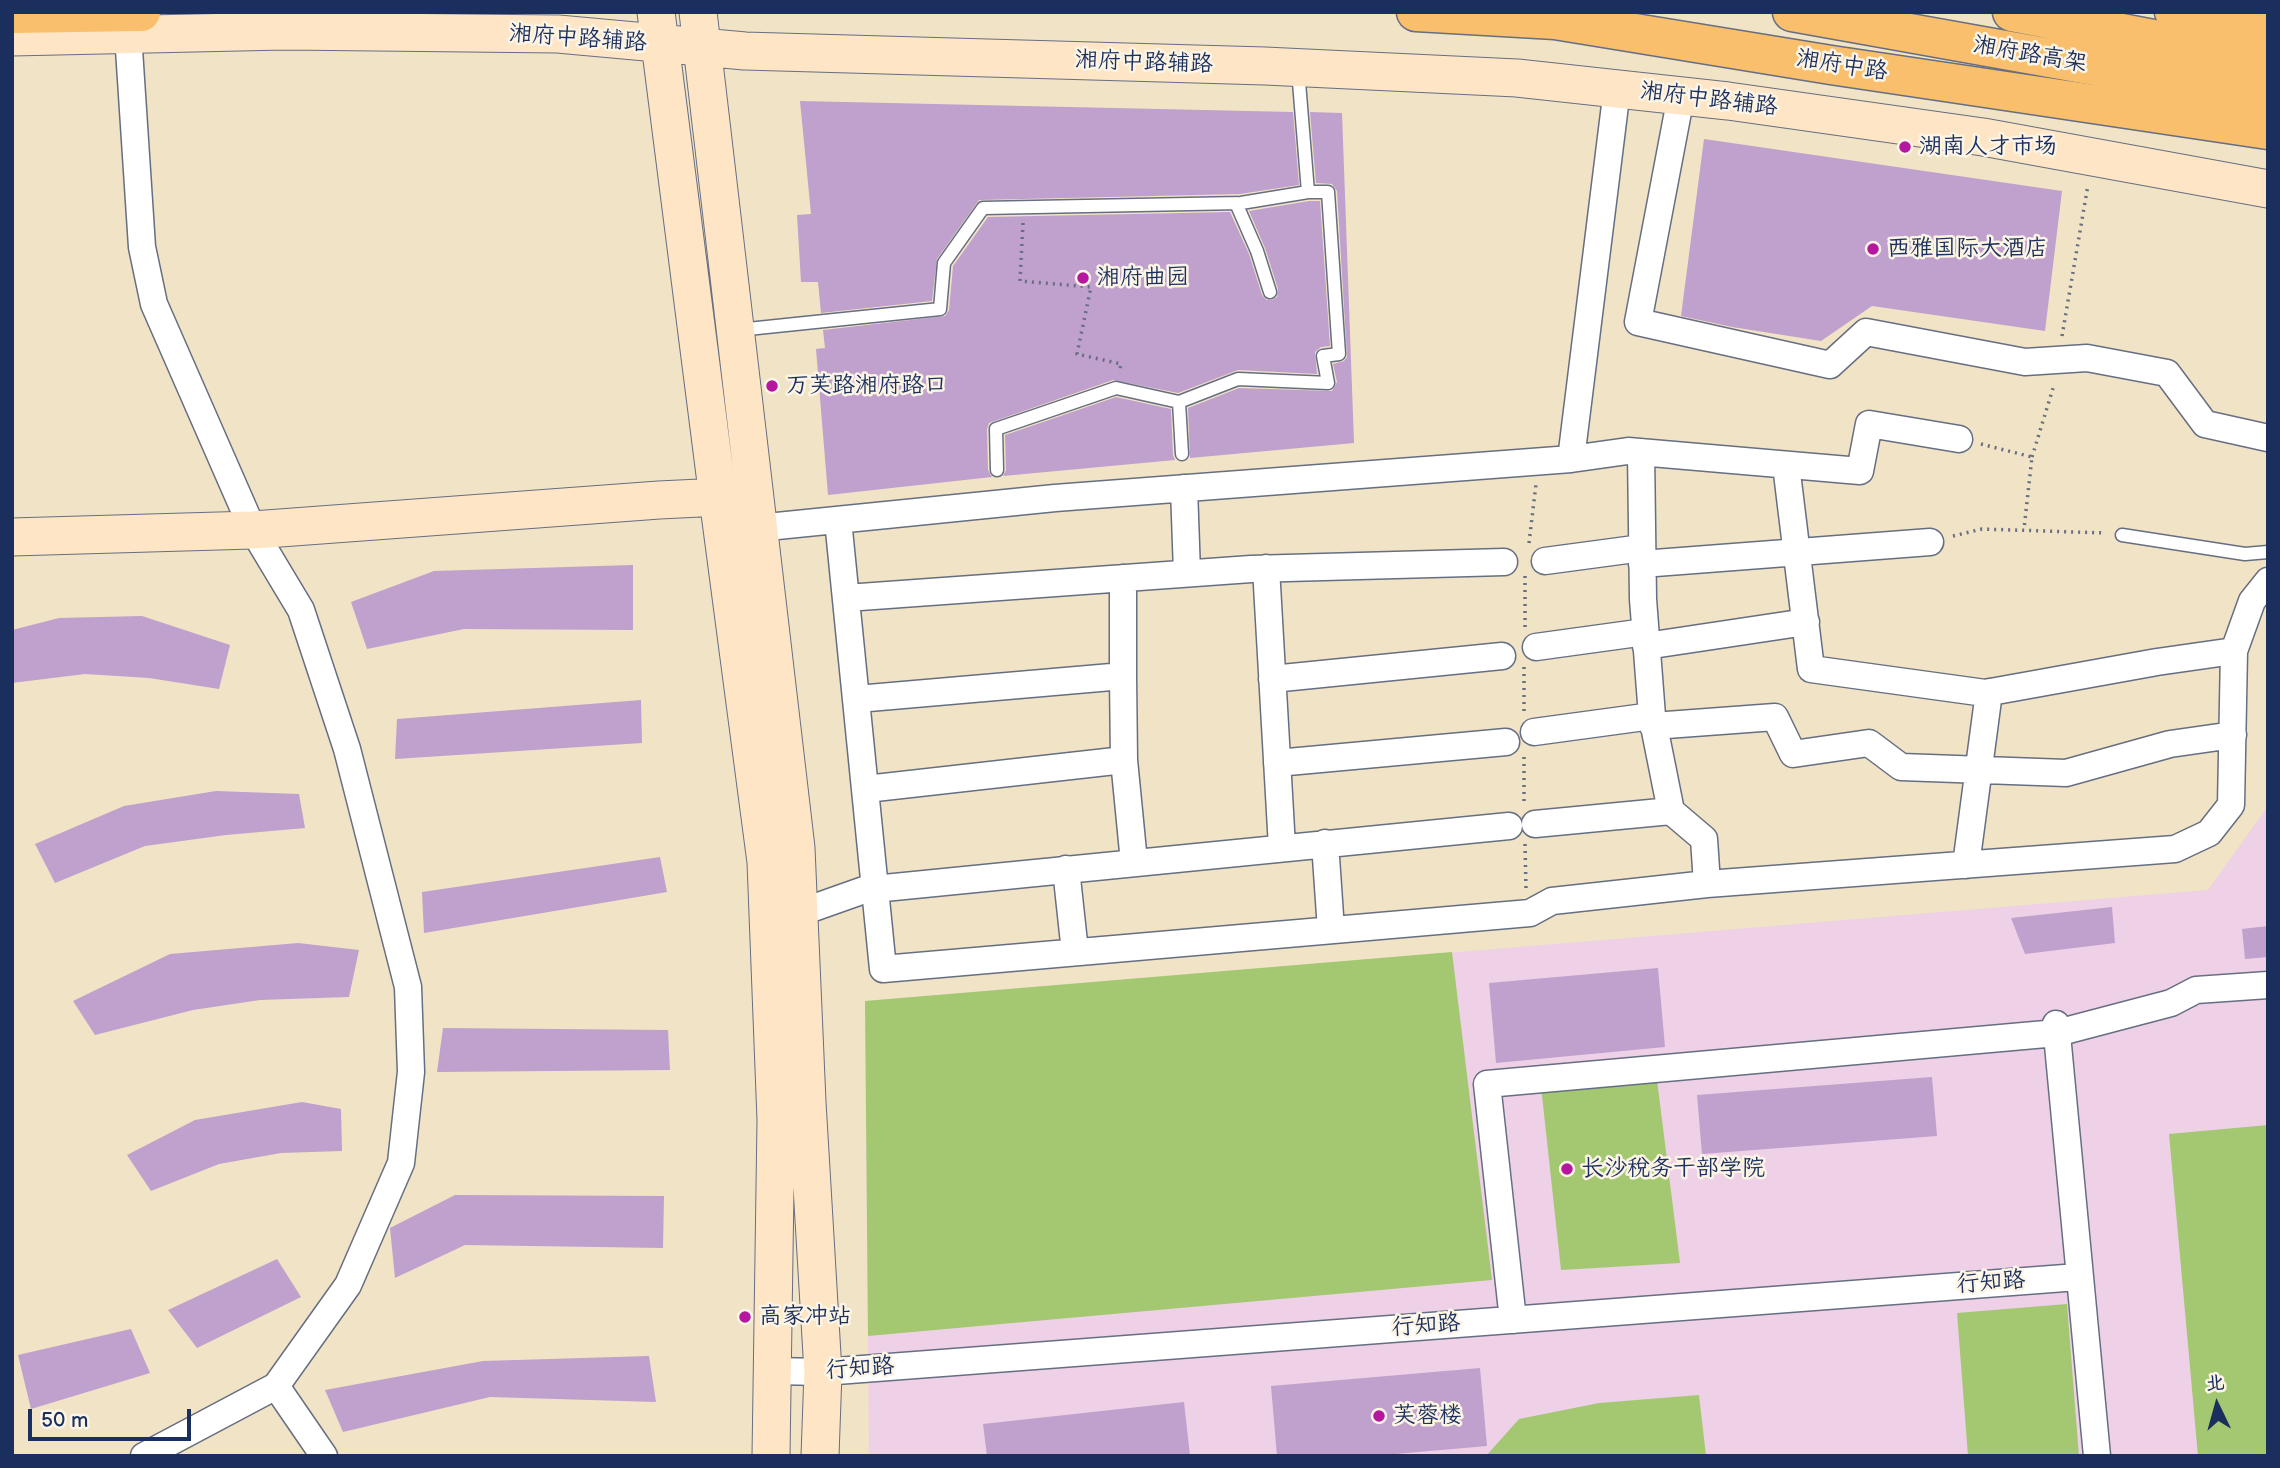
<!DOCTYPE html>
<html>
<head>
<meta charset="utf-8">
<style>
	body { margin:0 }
	#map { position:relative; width:2280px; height:1468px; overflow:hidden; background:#f1e3c5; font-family:"Balsamiq Sans","LXGW WenKai TC",sans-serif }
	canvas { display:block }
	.frame { position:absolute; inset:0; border:14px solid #1b2f5e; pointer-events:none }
	.north { position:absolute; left:2182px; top:1370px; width:70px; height:70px; -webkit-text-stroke:5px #fcf5e5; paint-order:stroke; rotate:355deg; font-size:19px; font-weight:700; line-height:28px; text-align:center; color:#1b2f5e }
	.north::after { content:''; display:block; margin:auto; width:24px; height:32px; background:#1b2f5e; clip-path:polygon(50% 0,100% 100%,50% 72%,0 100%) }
	.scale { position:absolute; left:28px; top:1409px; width:163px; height:32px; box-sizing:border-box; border:4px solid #1b2f5e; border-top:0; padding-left:9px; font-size:21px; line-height:24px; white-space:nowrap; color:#1b2f5e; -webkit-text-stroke:5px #fcf5e5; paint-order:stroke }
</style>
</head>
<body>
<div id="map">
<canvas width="2280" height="1468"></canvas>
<div class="frame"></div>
<div class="north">北</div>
<div class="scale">50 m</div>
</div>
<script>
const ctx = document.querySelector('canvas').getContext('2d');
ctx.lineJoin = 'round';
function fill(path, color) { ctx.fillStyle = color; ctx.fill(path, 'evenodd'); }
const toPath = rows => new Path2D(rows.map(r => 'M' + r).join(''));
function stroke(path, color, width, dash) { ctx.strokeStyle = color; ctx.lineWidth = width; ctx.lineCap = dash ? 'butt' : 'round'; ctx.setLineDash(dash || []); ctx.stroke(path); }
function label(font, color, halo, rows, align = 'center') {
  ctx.font = font + ' "Balsamiq Sans","LXGW WenKai TC",sans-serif'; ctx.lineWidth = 5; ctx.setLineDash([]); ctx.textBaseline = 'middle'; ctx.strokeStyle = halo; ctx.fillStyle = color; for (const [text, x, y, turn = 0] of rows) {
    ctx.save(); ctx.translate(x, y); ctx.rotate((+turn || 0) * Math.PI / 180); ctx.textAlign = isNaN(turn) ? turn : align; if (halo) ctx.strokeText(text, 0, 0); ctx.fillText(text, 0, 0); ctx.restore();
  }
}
fill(toPath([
	[2268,806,2268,1456,869,1456,865,1001,2208,890]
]), '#eed0e7');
fill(toPath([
	[1452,952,1492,1280,868,1336,865,1001],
	[1654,1056,1680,1263,1561,1270,1539,1068],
	[2268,1125,2268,1455,2198,1456,2169,1134],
	[2067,1304,2079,1456,1968,1456,1957,1313],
	[1699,1395,1706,1456,1486,1456,1519,1419,1599,1403]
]), '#a4c871');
fill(toPath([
	[800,101,1293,112,1299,185,1240,194,979,200,937,259,932,301,821,313,818,282,801,282,797,215,811,214],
	[1310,112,1342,113,1354,443,1190,458,1188,408,1239,388,1332,391,1337,382,1333,364,1344,361,1347,357,1337,191,1332,184,1316,183],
	[1704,139,2062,191,2045,331,1872,306,1821,341,1732,327,1681,316],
	[1309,201,1320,201,1330,346,1321,347,1315,352,1317,374,1238,370,1178,393,1113,380,989,423,987,429,988,470,992,477,828,495,816,349,825,348,823,330,945,316,949,310,953,266,988,217,1230,212,1249,254,1262,295,1267,300,1272,300,1277,297,1278,289,1265,248,1249,211],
	[1116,397,1171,409,1173,455,1175,460,1003,476,1006,470,1005,435],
	[633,565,633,630,464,629,367,649,351,602,434,571],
	[142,616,230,645,219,689,149,678,85,674,12,683,12,630,59,618],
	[641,700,642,743,395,759,397,719],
	[216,791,299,794,305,828,226,835,145,846,55,883,35,844,124,806],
	[660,857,667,892,424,933,422,892],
	[2112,907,2115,943,2025,954,2011,918],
	[2268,926,2268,957,2245,959,2242,929],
	[298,943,359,950,349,997,260,1000,193,1010,95,1035,73,1001,170,954],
	[1658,968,1665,1047,1496,1063,1489,983],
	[443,1028,668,1030,670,1070,437,1072],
	[1932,1077,1937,1136,1702,1154,1697,1095],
	[302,1102,341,1109,342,1151,281,1153,219,1164,151,1191,127,1155,195,1120],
	[455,1195,664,1196,663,1248,465,1245,395,1278,390,1228],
	[277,1259,301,1297,197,1348,168,1310],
	[131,1329,150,1373,31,1409,18,1355],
	[649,1356,656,1402,490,1397,343,1432,325,1390,483,1361],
	[1480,1368,1487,1446,1373,1456,1277,1456,1271,1386],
	[1184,1402,1190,1456,987,1456,983,1424]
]), '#c0a0cd');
const lane = toPath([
	[1236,203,1257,251,1270,292],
	[738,330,940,309,944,263,983,208,1241,203,1308,192,1298,70],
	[1179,402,1182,454],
	[997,470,996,429,1116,388,1179,402,1238,379,1328,383,1323,356,1339,354,1328,192,1308,192],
	[2122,535,2245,554,2268,552]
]);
const street = toPath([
	[128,34,142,247,154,304,253,530,301,610,347,749,408,987,411,1072,401,1163,348,1285,276,1386,144,1456],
	[1617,89,1571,459,1628,451,1860,471,1869,424,1959,439],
	[1681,96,1638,322,1830,365,1866,332,2025,362,2087,358,2167,373,2205,424,2268,438],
	[1641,452,1643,599,1652,716,1671,811,1704,839,1707,884],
	[1786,465,1811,669,1985,693,2157,662,2234,651],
	[1184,488,1187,573],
	[838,520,883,969,1530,913,1552,901,1707,884,2175,849,2209,833,2231,805,2234,651,2252,601,2268,581],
	[757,528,1055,498,1571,459],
	[1545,561,1642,548],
	[1642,564,1930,542],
	[1266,568,1282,847],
	[846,598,1251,569,1504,562],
	[1646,646,1806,622],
	[1536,647,1645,632],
	[1123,676,1124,760,1134,862],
	[1272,679,1502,656],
	[857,699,1123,676,1123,578],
	[1653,726,1775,717,1793,754,1869,743,1901,767,2066,773,2170,744,2233,735],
	[1534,732,1652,716],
	[1277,763,1506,742],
	[866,789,1124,760],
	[1535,824,1671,811],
	[1325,843,1331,930],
	[1966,865,1989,692],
	[1066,869,1075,952],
	[799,913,864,890,1509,826],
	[2056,1024,2097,1456],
	[1513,1320,1487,1084,2057,1033,2171,1003,2196,990,2268,985],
	[773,1371,823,1372,2078,1277],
	[276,1386,324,1456]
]);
const secondary = toPath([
	[656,12,718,498,766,862,776,1120,771,1456],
	[698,12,796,848,807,1102,823,1372,820,1456],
	[12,37,285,31,558,34,745,51,1265,66,1517,78,1728,101,1983,137,2268,189],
	[12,537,253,530,659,500,741,496]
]);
const primary = toPath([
	[1416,12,1555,20,1831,65,2268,130],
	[2174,12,2268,29],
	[12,14,141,12]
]);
const highway = toPath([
	[1792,12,2268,97],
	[2012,12,2268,61]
]);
stroke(lane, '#666e82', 15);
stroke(street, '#666e82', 29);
stroke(secondary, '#666e82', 39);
stroke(primary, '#666e82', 41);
stroke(highway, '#666e82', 41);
stroke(toPath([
	[1023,223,1020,281,1091,287,1077,354,1121,364,1119,373],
	[2062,336,2088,185],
	[1981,444,2032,457,2024,529],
	[2032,457,2054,385],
	[1953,536,1982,529,2105,533],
	[1529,543,1536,484],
	[1525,627,1525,575],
	[1524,711,1524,666],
	[1524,757,1524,805],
	[1525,844,1526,889]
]), '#666e82', 3.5, [2, 5]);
stroke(lane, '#fff', 12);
stroke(street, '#fff', 26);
stroke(secondary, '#fde5c5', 37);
stroke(primary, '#f9bf6d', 38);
stroke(highway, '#f9bf6d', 38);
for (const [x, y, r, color] of [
	[1905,147,7,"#b5179e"],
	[1873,249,7,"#b5179e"],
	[1083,278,7,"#b5179e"],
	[772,386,7,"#b5179e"],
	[1567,1169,7,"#b5179e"],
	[745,1317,7,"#b5179e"],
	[1379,1416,7,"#b5179e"]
]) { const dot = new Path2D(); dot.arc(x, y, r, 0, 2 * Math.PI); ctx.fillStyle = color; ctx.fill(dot); stroke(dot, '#fcf5e5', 2.5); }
label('23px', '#1b2f5e', '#fcf5e5', [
	["湘府中路辅路",578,39,4],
	["湘府路高架",2030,55,10],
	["湘府中路辅路",1144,63,2],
	["湘府中路",1842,66,9],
	["湘府中路辅路",1709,100,7],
	["行知路",1991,1283,-4],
	["行知路",1426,1326,-4],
	["行知路",860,1369,-4]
]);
label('23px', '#1b2f5e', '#fcf5e5', [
	["湖南人才市场",1919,147],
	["西雅国际大酒店",1887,249],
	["湘府曲园",1097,278],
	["万芙路湘府路口",786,386],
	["长沙税务干部学院",1581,1169],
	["高家冲站",759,1317],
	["芙蓉楼",1393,1416]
], 'left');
</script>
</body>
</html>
